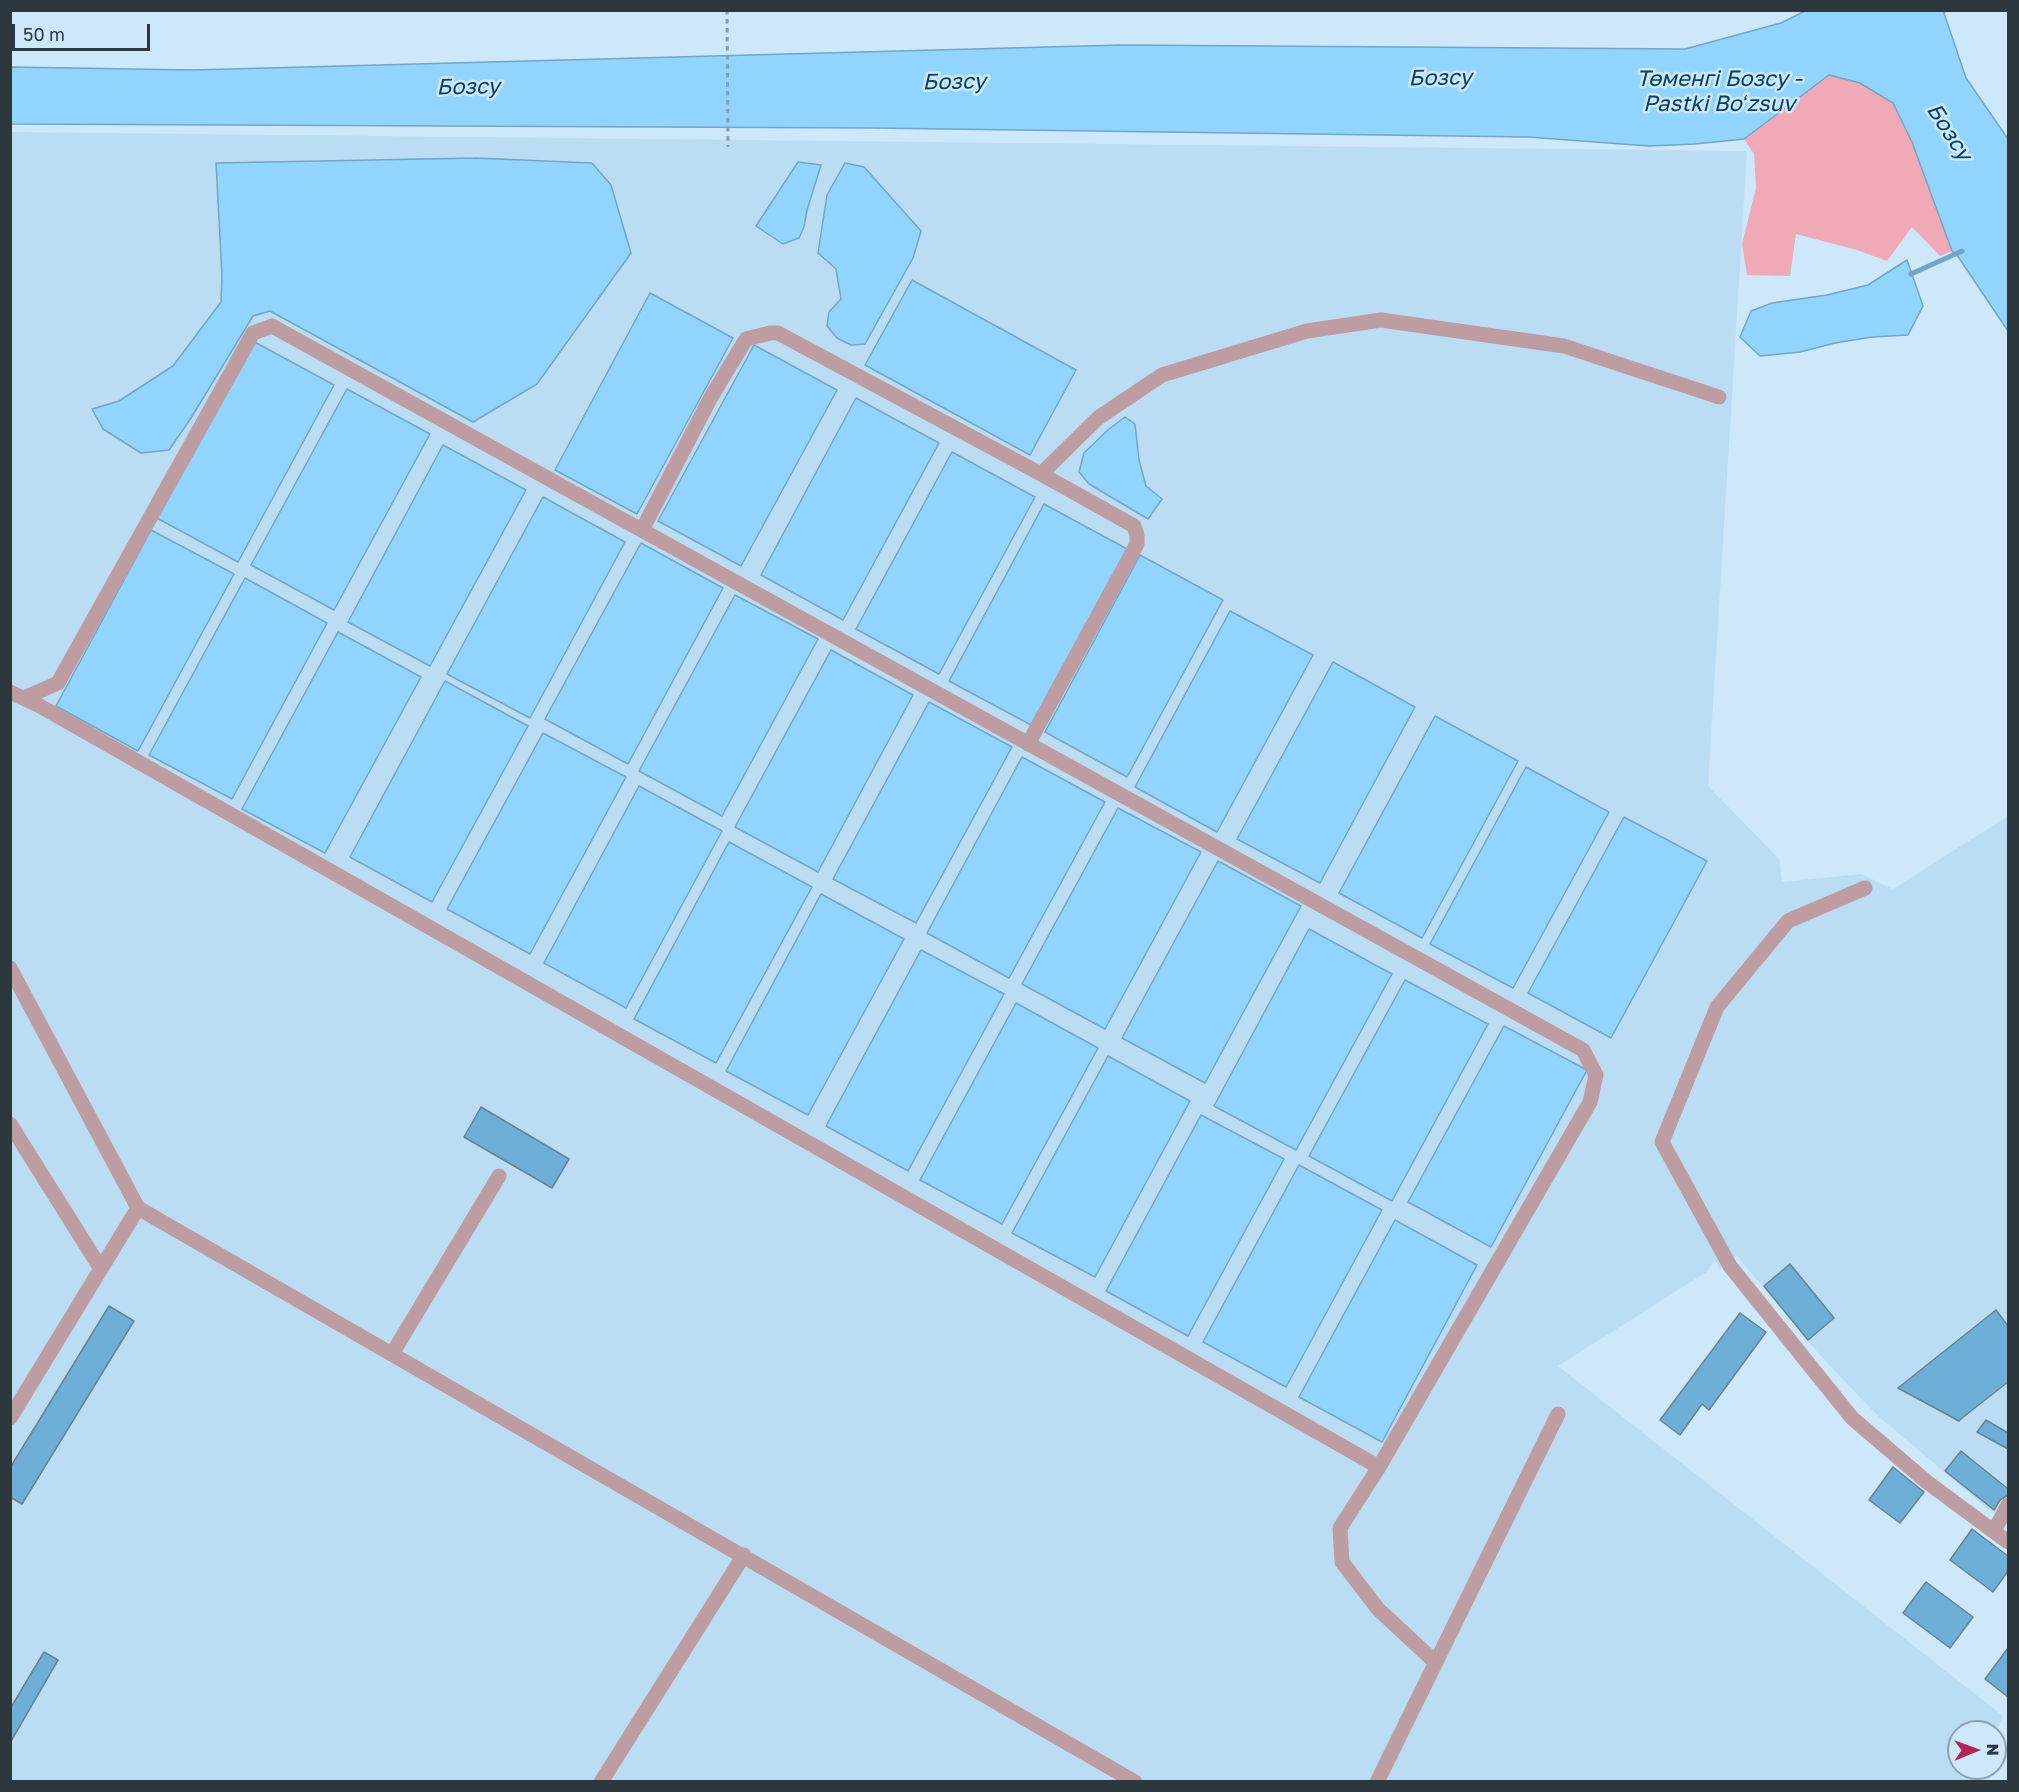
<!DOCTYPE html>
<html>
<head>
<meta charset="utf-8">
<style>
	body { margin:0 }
	#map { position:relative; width:2019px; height:1792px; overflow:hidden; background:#cce8fa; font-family:"Golos Text",sans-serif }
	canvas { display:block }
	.frame { position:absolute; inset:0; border:12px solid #2c373e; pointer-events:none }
	.north { position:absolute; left:1947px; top:1720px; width:60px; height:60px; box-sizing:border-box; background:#cce8fa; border:2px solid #8ca1af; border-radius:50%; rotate:89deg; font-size:16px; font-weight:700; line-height:24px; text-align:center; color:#2c373e }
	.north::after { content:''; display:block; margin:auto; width:21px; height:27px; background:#b42455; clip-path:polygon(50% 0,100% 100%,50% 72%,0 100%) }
	.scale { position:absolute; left:12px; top:24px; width:138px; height:27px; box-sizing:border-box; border:3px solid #2c373e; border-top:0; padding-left:8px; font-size:18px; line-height:21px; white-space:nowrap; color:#2c373e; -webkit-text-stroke:4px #cce8fa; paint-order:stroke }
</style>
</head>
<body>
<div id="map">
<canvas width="2019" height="1792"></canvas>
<div class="frame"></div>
<div class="north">N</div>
<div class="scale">50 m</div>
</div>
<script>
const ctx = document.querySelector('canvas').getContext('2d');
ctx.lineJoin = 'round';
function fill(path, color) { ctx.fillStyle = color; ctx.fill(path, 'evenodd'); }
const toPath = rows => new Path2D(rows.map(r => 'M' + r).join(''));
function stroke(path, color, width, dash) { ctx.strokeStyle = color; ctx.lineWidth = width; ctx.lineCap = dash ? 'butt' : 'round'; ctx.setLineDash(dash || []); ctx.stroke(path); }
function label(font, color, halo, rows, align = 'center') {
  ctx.font = font + ' "Golos Text",sans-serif'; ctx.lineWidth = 5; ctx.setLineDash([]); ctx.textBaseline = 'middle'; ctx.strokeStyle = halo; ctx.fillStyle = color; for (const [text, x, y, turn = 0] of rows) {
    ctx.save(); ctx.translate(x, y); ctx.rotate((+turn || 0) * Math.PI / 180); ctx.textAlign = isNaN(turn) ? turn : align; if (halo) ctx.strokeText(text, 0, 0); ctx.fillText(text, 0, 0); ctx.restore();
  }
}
fill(toPath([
	[11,132,1747,151,1708,786,1779,859,1782,882,1861,874,1893,889,2008,816,2008,1489,1994,1514,1877,1415,1819,1354,1737,1256,1719,1269,1715,1259,1708,1271,1558,1366,2003,1716,1995,1733,1959,1732,1959,1768,1979,1768,1973,1781,11,1782]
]), '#baddf4');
fill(toPath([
	[1829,75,1860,83,1893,103,1912,142,1952,251,1940,256,1912,227,1887,261,1857,250,1796,234,1790,276,1747,275,1742,244,1756,188,1754,154,1744,139]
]), '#f0aab7');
const water = toPath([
	[1807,10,1946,11,1944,13,1966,78,2008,139,2008,331,1957,255,1952,251,1912,142,1893,103,1860,83,1829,75,1744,139,1695,144,1649,146,1528,137,873,128,11,124,11,67,193,70,1121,45,1685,49,1781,23,1807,10],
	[475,158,592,163,611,185,631,253,537,384,473,422,270,311,253,316,191,418,169,450,141,453,103,429,92,409,119,401,173,366,221,302,222,276,216,163,475,158],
	[798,162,821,165,807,210,804,227,799,238,783,244,756,226,798,162],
	[845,163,864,167,921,231,913,258,865,344,851,345,837,338,827,326,829,312,841,299,836,269,818,253,827,195,845,163],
	[1907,260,1923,306,1908,335,1872,337,1835,343,1800,352,1760,356,1740,337,1751,311,1772,303,1827,295,1868,285,1907,260],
	[912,280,1076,370,1030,455,865,365,912,280],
	[650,293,733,338,637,514,555,470,650,293],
	[251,340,334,385,238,562,155,517,251,340],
	[754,345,837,390,741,566,658,521,754,345],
	[347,389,430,434,334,610,251,565,347,389],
	[856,398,939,443,843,620,761,575,856,398],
	[1125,417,1135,424,1139,460,1146,486,1162,499,1148,519,1089,484,1079,472,1084,453,1109,429,1125,417],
	[443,445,526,490,430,666,348,622,443,445],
	[952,452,1035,497,939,674,856,629,952,452],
	[543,497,625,542,530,718,447,674,543,497],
	[1044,504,1127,549,1031,725,949,681,1044,504],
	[151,530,234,574,138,751,56,706,151,530],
	[641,543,723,588,628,764,545,719,641,543],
	[1140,555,1223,600,1127,777,1045,732,1140,555],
	[245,578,327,623,232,799,149,755,245,578],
	[735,595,818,639,722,816,639,771,735,595],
	[1230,611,1313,655,1217,832,1135,787,1230,611],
	[338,632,421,677,325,853,242,809,338,632],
	[831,650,913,695,818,872,735,827,831,650],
	[1333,662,1415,707,1320,883,1237,839,1333,662],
	[445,681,528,726,432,902,350,857,445,681],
	[929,702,1012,747,916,923,833,879,929,702],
	[1435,716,1518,761,1422,938,1339,893,1435,716],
	[543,733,626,777,530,954,447,909,543,733],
	[1022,757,1105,802,1009,978,927,933,1022,757],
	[1526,767,1609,812,1513,988,1430,944,1526,767],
	[639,786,722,831,626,1008,544,963,639,786],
	[1118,808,1201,852,1105,1029,1022,984,1118,808],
	[1624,817,1707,861,1611,1038,1528,993,1624,817],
	[729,842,812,887,716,1063,634,1019,729,842],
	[1218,861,1301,906,1205,1083,1122,1038,1218,861],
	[821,894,904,939,808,1115,726,1071,821,894],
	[1309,929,1392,974,1296,1150,1214,1106,1309,929],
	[921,950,1004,994,908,1171,826,1126,921,950],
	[1405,980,1488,1024,1392,1201,1309,1156,1405,980],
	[1016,1003,1098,1048,1002,1224,920,1180,1016,1003],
	[1504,1026,1587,1070,1491,1247,1408,1202,1504,1026],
	[1108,1056,1190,1101,1095,1277,1012,1233,1108,1056],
	[1201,1115,1284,1159,1188,1336,1106,1291,1201,1115],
	[1299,1165,1382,1210,1286,1387,1203,1342,1299,1165],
	[1395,1220,1477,1265,1382,1442,1299,1397,1395,1220]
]);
fill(water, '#91d4fd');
stroke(water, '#73a5c4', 1.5);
stroke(toPath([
	[1911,274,1962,251]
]), '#73a5c4', 5);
const building = toPath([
	[481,1107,569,1159,552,1188,464,1137,481,1107],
	[1790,1264,1834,1318,1808,1340,1764,1286,1790,1264],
	[109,1306,134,1321,22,1504,10,1497,10,1468,109,1306],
	[1996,1310,2008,1326,2008,1382,1962,1418,1959,1421,1898,1388,1996,1310],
	[1740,1313,1766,1332,1709,1410,1702,1404,1680,1435,1660,1420,1740,1313],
	[1986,1420,2008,1433,2008,1449,1977,1432,1986,1420],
	[1961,1451,2008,1489,2008,1495,2000,1500,1994,1510,1945,1471,1961,1451],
	[1893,1467,1924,1492,1900,1523,1869,1500,1893,1467],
	[1972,1529,2008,1556,2008,1571,1993,1592,1950,1560,1972,1529],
	[1926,1582,1973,1617,1950,1648,1903,1613,1926,1582],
	[2008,1648,2008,1697,1985,1679,2008,1648],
	[44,1652,58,1660,10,1743,10,1709,44,1652]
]);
fill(building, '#6dafd7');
stroke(building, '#688292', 1.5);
stroke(toPath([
	[727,10,728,147]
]), '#899dab', 3, [4.5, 4.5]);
stroke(toPath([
	[1041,474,1098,418,1162,375,1307,331,1381,320,1564,346,1719,397],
	[642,530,711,397,746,339,770,333,778,333,1041,474,1134,526,1137,535,1137,544,1028,744],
	[10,692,40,706,1379,1467],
	[24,698,58,683,253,333,272,326,1583,1050,1596,1075,1590,1102,1379,1467,1340,1528,1342,1562,1378,1609,1435,1662],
	[1865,888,1788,921,1717,1007,1662,1142,1730,1266,1852,1418,1927,1482,2008,1542],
	[10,968,138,1208,10,1418],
	[10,1124,101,1269],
	[138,1208,1135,1782],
	[392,1354,499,1176],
	[1994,1531,2008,1505],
	[601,1782,744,1555],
	[1377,1782,1558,1414]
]), '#be9da2', 15);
label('italic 22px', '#09415c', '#cce8fa', [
	["Бозсу",1440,78,-1],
	["Төменгі Бозсу -",1719,79],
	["Pastki Boʻzsuv",1719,104],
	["Бозсу",954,82,-1],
	["Бозсу",468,87,-1],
	["Бозсу",1949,132,57]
]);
</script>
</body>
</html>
